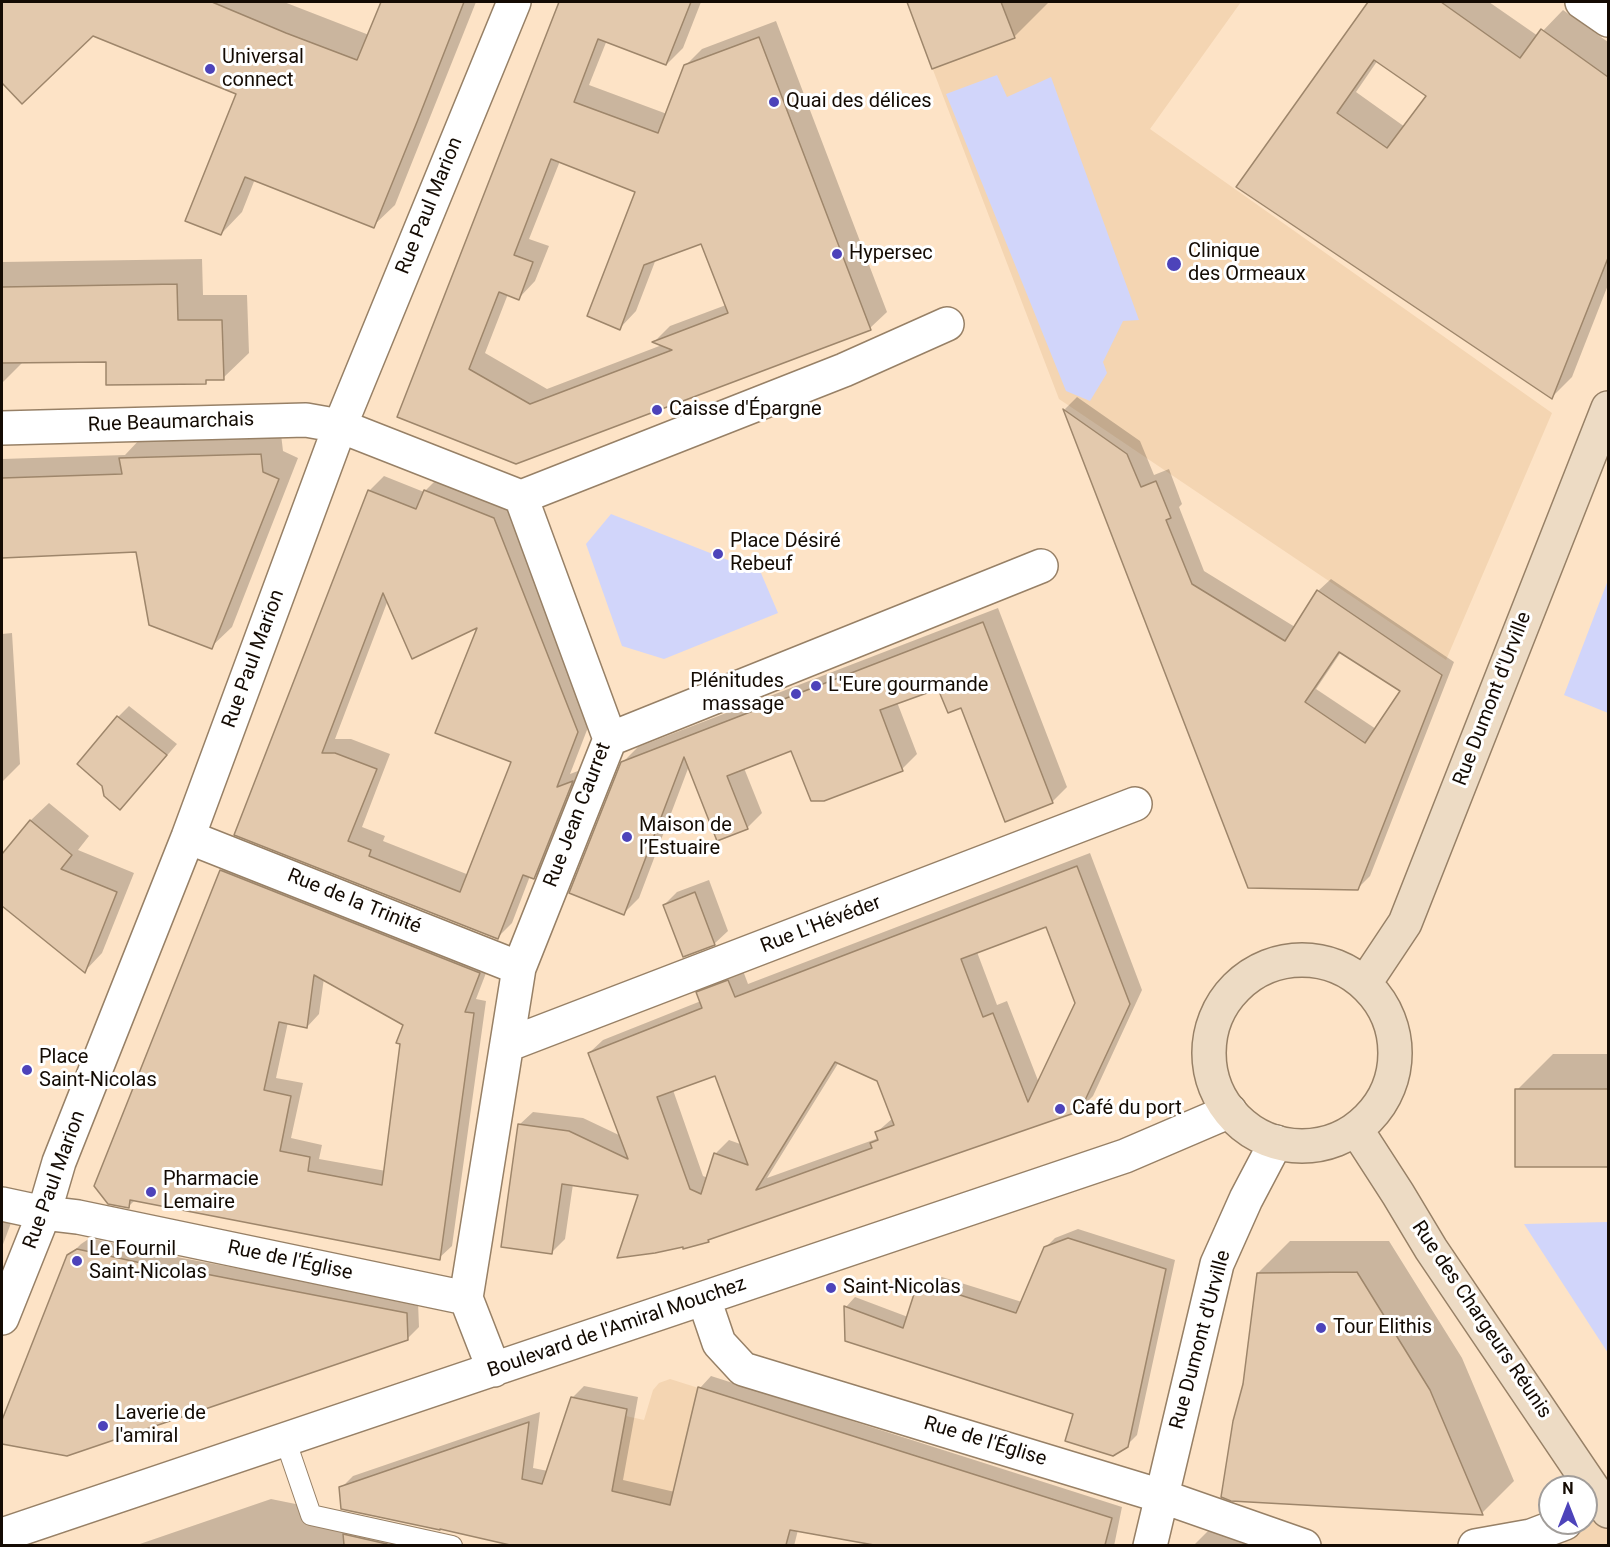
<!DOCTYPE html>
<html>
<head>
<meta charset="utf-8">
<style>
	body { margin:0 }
	#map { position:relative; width:1610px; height:1547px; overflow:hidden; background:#fde3c6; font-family:Roboto,sans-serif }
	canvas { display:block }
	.frame { position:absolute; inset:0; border:3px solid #140b03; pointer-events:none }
	.north { position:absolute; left:1538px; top:1475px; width:60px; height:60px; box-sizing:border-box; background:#fff; border:2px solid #a19d9a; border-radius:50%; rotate:0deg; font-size:16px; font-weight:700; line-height:24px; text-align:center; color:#140b03 }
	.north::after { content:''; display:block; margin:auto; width:21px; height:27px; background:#4d43ba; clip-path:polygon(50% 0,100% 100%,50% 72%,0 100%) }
</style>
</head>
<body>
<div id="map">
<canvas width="1610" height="1547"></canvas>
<div class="frame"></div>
<div class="north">N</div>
</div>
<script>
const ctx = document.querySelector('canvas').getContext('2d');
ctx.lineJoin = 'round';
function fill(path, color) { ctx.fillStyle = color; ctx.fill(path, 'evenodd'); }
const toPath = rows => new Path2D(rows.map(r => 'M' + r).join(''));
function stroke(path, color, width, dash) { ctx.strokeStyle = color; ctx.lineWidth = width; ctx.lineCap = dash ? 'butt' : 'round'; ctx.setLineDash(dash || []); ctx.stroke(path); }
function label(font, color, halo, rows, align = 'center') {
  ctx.font = font + ' Roboto,sans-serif'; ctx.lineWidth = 6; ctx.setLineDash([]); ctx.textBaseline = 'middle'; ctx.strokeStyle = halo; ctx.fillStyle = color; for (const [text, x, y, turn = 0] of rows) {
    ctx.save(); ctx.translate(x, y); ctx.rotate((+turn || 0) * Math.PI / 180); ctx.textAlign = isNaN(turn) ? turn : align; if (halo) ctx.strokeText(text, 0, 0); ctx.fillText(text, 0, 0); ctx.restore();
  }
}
fill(toPath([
	[907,2,1241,2,1150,129,1552,413,1446,660,1059,399],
	[670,1379,762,1408,790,1529,786,1545,565,1546,580,1483,611,1491,626,1416,644,1420,653,1390,659,1383],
	[1586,1502,1608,1502,1608,1545,1566,1545,1551,1523,1586,1523]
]), '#f4d5b2');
fill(toPath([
	[997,75,1007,97,1051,77,1139,320,1123,321,1103,362,1107,373,1090,401,1066,391,946,94],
	[611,514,761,573,778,613,664,659,622,646,586,544],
	[1608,580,1608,713,1564,695],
	[1608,1222,1608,1353,1524,1224]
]), '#d1d5fa');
fill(toPath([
	[2,2,284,2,369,35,382,2,476,2,395,205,373,226,255,179,242,212,221,234,238,93,93,34,22,102,2,81],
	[560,2,701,2,683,48,667,64,607,40,589,85,667,114,685,66,702,49,776,21,887,312,870,328,516,462,399,416],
	[560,161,637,192,620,328,636,311,656,259,702,242,726,305,670,326,654,342,662,345,547,389,485,353,508,294,519,298,535,281,549,246,529,239],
	[908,2,1049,2,1014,37,933,67],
	[1370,2,1489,2,1538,36,1563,10,1608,42,1608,285,1572,377,1551,398,1238,186],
	[1378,60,1428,95,1405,127,1356,92],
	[202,259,203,295,247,295,249,353,223,378,209,378,205,382,107,360,23,362,2,383,2,262],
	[1077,397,1140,441,1154,475,1169,469,1182,504,1179,507,1204,571,1295,627,1318,591,1331,579,1454,662,1370,876,1357,889,1249,887,1065,409],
	[1341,652,1402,690,1376,729,1316,689],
	[281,434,283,451,298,458,232,627,211,647,137,551,2,556,2,459,125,455,141,438],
	[384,476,424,492,440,476,509,504,592,717,570,774,586,768,548,863,534,878,530,876,512,923,497,938,236,834,369,491],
	[388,600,480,625,513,761,469,875,383,841,385,836,362,827,390,754,351,739,335,739],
	[998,608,1067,787,1052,802,962,706,939,687,897,702,917,754,902,769,792,749,744,768,762,813,747,828,689,766,639,898,624,913,622,763,638,747],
	[12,633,20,764,2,782,2,634],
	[129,706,177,744,131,797,118,717],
	[49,803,89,836,78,850,134,873,102,953,85,971,2,904,2,856,30,821],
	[1090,853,1142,990,1093,1096,1079,1110,711,1238,708,1240,640,1194,573,1184,565,1239,552,1252,519,1125,533,1112,583,1118,621,1136,589,1053,603,1040,701,1001,698,993,712,979,742,968,748,984],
	[1047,925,1077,1003,1039,1083,1007,1001,997,1005,977,952],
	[839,1062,878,1080,893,1118,877,1132,879,1136,876,1139,767,1178],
	[716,1074,743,1145,729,1140,715,1154,708,1178,703,1176,673,1090],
	[234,858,491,960,476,999,486,1001,452,1246,439,1258,135,1200,128,1207,222,871],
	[324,978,404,1024,386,1171,319,1159,322,1145,291,1138,303,1083,276,1078,288,1022,307,1027,319,1014],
	[709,880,728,931,714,944,664,905,677,892],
	[1553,1054,1608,1054,1608,1166,1517,1166,1517,1090],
	[2,1221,11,1223,2,1247],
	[1078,1229,1175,1260,1137,1435,1127,1445,1074,1413,846,1307,855,1297,908,1317,916,1292,926,1282,942,1277,1022,1302,1045,1248,1055,1238],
	[90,1238,166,1255,418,1302,419,1327,407,1339,67,1455,2,1442,2,1424,69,1256,81,1244],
	[1290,1241,1389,1241,1462,1358,1514,1481,1482,1513,1232,1499,1258,1273],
	[711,1376,1122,1507,1114,1546,892,1546,879,1542,798,1530,794,1546,520,1546,441,1527,341,1488,353,1476,540,1412,533,1468,548,1471,572,1398,584,1386,638,1397,623,1480,675,1492,700,1388],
	[271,1499,404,1526,400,1546,134,1546],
	[1219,1520,1300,1546,1193,1546]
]), '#0003');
const building = toPath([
	[2,2,212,2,286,33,357,60,381,2,464,2,417,122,374,228,245,177,221,235,185,221,236,94,93,36,22,104,2,83,2,2],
	[559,2,691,2,666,65,598,39,574,102,658,133,684,65,759,37,871,330,516,464,397,417,559,2],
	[551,159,635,192,587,316,620,330,644,265,701,244,728,313,652,342,672,350,530,404,469,369,499,292,519,300,533,262,514,255,551,159],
	[907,2,1001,2,1015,38,932,69,907,2],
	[1368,2,1441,2,1520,58,1541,29,1608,77,1608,258,1552,399,1236,187,1368,2],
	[1374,60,1426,96,1387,148,1337,113,1374,60],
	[177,284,178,320,222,320,224,380,206,380,206,384,106,385,106,362,2,363,2,287,177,284],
	[1063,409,1127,454,1141,487,1156,481,1171,518,1166,520,1192,584,1285,641,1317,590,1442,675,1358,890,1248,888,1063,409],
	[1339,652,1400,691,1365,743,1305,702,1339,652],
	[261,454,263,472,279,479,212,649,149,625,136,552,2,558,2,478,122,474,119,458,261,454],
	[368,490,416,509,424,490,494,518,578,732,557,787,573,781,534,879,523,875,498,939,234,835,368,490],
	[383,593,412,659,477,628,435,733,511,762,460,892,369,856,371,850,348,841,377,769,335,753,322,753,383,593],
	[983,622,1053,803,1005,822,961,708,948,713,938,689,880,710,903,771,824,801,811,801,791,751,727,776,748,829,717,841,684,757,624,915,569,893,621,762,983,622],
	[117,716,167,755,120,810,104,796,102,786,77,764,117,716],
	[30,820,72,855,61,869,117,892,85,973,2,906,2,854,30,820],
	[1077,866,1130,1004,1080,1111,708,1240,709,1242,683,1249,683,1247,655,1253,617,1258,638,1195,562,1184,552,1254,501,1247,518,1124,569,1131,628,1159,588,1053,702,1008,696,992,728,980,735,997,1077,866],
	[1046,927,1075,1003,1028,1102,993,1013,983,1017,961,959,1046,927],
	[835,1062,877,1081,894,1125,875,1132,878,1140,870,1143,872,1148,756,1190,835,1062],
	[715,1076,748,1165,714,1153,701,1194,690,1189,657,1097,715,1076],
	[220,870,480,973,465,1012,474,1013,440,1260,130,1200,129,1208,108,1204,94,1186,220,870],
	[314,975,403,1025,396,1043,400,1044,382,1185,308,1171,310,1157,280,1151,291,1096,264,1090,279,1022,307,1028,314,975],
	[695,892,715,945,683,957,663,905,695,892],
	[1515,1089,1608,1089,1608,1167,1515,1167,1515,1089],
	[1068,1238,1166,1269,1128,1447,1113,1456,1065,1441,1073,1414,845,1341,844,1306,903,1328,915,1291,932,1286,1016,1313,1044,1247,1068,1238],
	[77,1249,155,1266,154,1264,407,1313,408,1340,67,1456,2,1444,2,1420,67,1255,77,1249],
	[1357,1272,1430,1390,1483,1515,1231,1501,1221,1497,1233,1421,1243,1384,1257,1273,1357,1272],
	[698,1387,1112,1518,1105,1545,874,1545,790,1530,786,1545,510,1545,440,1529,440,1530,341,1509,339,1487,529,1422,522,1479,542,1484,571,1397,627,1409,612,1491,670,1505,698,1387],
	[343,1534,387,1544,387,1545,344,1545,343,1534]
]);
fill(building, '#e3c9ad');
stroke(building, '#9e866b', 1.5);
const lane = toPath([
	[285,1439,311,1515,452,1546]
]);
const street = toPath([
	[1582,2,1608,20],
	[2,428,306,420,340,426,521,497,610,739,519,968,466,1298],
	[521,497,844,370,947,324],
	[610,739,1041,566],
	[188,837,519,968],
	[507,1045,1135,804],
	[2,1204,44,1213,78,1217,466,1298],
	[466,1298,494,1370],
	[704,1299,719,1343,743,1369,1161,1496,1304,1546],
	[2,1318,44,1213,59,1162,188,837,340,426,514,2],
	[2,1535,1125,1156,1230,1111],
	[1150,1546,1217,1264,1246,1199,1276,1142],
	[1475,1546,1531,1536,1565,1523]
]);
const secondary = toPath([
	'1209 1053a93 93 0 1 1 186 0a93 93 0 1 1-186 0Z',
	[1365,983,1405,923,1608,408],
	[1356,1129,1398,1194,1431,1249,1608,1511]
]);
stroke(lane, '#978066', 22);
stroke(street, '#978066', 36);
stroke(secondary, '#978066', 36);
stroke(lane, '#fff', 20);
stroke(street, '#fff', 33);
stroke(secondary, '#eddbc4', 33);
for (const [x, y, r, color] of [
	[210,69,6,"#4d43ba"],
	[774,102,6,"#4d43ba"],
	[837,254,6,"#4d43ba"],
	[1174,264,8,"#4d43ba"],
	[657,410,6,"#4d43ba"],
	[718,554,6,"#4d43ba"],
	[816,686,6,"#4d43ba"],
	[796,694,6,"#4d43ba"],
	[627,837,6,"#4d43ba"],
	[27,1070,6,"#4d43ba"],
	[1060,1109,6,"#4d43ba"],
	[151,1192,6,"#4d43ba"],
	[77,1261,6,"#4d43ba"],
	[831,1288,6,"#4d43ba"],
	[1321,1328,6,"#4d43ba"],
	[103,1426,6,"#4d43ba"]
]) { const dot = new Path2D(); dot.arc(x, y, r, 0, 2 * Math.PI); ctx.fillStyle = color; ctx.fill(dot); stroke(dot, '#fff', 2); }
label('20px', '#140b03', '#fff', [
	["Universal",222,58],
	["connect",222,81],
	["Quai des délices",786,102],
	["Clinique",1188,252],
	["des Ormeaux",1188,275],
	["Hypersec",849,254],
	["Caisse d'Épargne",669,410],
	["Place Désiré",730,542],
	["Rebeuf",730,565],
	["Plénitudes",784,682,"right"],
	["massage",784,705,"right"],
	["L'Eure gourmande",828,686],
	["Maison de",639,826],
	["l’Estuaire",639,849],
	["Place",39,1058],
	["Saint-Nicolas",39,1081],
	["Café du port",1072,1109],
	["Pharmacie",163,1180],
	["Lemaire",163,1203],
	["Le Fournil",89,1250],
	["Saint-Nicolas",89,1273],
	["Saint-Nicolas",843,1288],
	["Tour Elithis",1333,1328],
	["Laverie de",115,1414],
	["l'amiral",115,1437]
], 'left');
label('20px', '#140b03', '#fff', [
	["Rue Paul Marion",430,206,-68],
	["Rue Beaumarchais",171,423,-2],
	["Rue Paul Marion",254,659,-70],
	["Rue Dumont d'Urville",1493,699,-69],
	["Rue Jean Caurret",578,815,-69],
	["Rue de la Trinité",354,902,22],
	["Rue L'Hévéder",821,925,-21],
	["Rue Paul Marion",55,1180,-70],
	["Rue de l'Église",290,1261,12],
	["Rue des Chargeurs Réunis",1481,1320,56],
	["Boulevard de l'Amiral Mouchez",617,1328,-19],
	["Rue Dumont d'Urville",1201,1340,-75],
	["Rue de l'Église",985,1442,17]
]);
</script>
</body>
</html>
